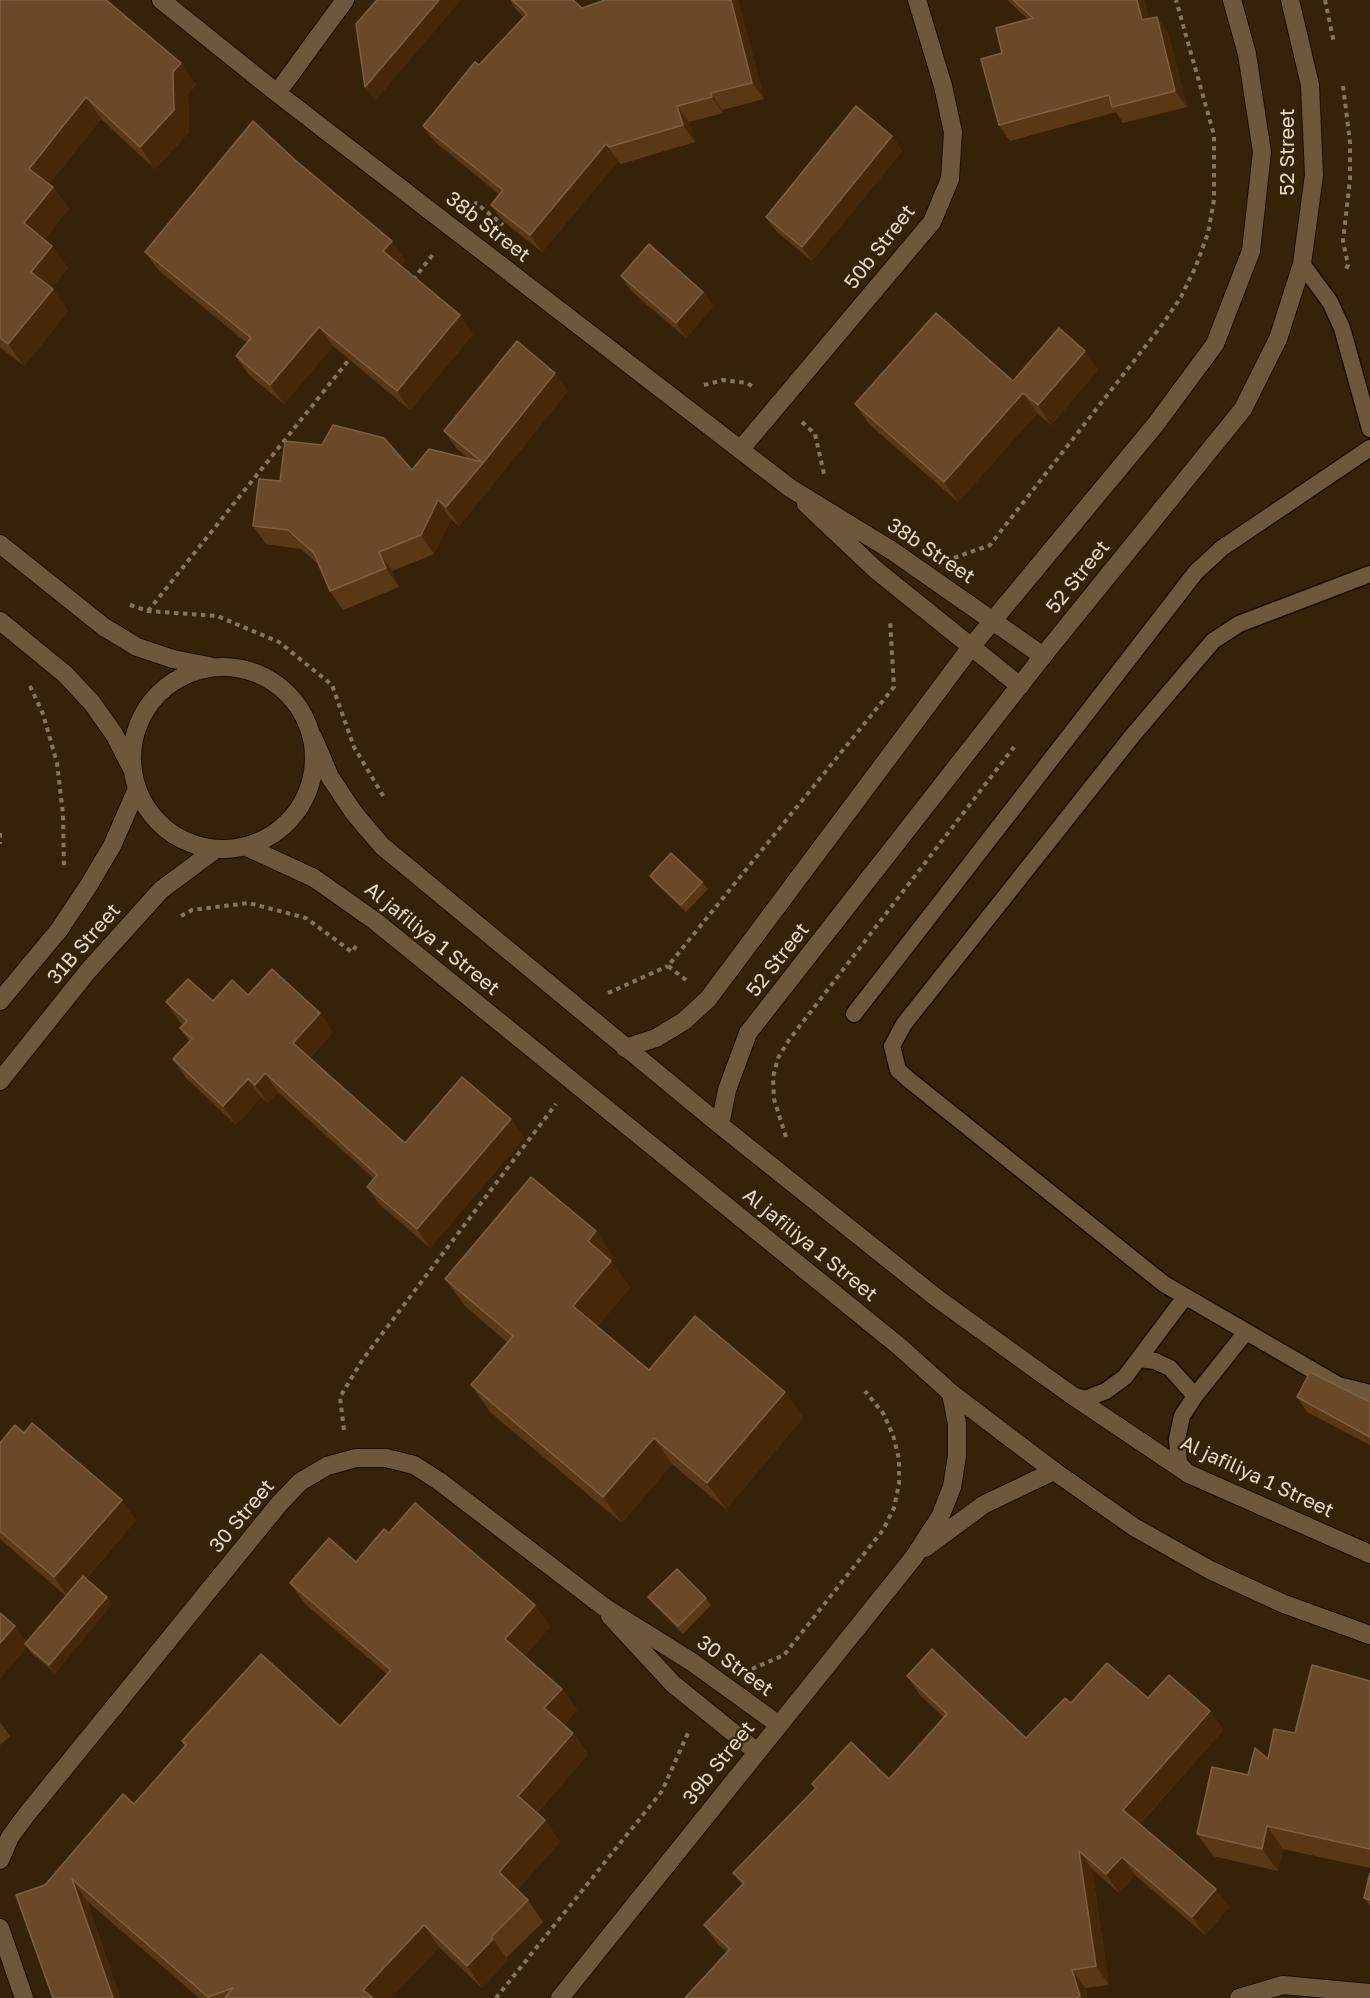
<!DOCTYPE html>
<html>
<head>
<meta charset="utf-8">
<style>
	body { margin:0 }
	canvas { display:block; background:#362307 }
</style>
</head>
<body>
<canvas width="1370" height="1998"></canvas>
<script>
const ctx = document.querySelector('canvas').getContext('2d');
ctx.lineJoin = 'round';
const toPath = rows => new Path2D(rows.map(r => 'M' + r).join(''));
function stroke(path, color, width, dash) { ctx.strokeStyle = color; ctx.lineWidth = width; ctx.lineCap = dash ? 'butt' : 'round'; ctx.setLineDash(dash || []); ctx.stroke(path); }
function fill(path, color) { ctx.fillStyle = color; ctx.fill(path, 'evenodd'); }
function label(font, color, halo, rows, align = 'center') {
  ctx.font = font + ' "Golos Text",sans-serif'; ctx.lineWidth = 4.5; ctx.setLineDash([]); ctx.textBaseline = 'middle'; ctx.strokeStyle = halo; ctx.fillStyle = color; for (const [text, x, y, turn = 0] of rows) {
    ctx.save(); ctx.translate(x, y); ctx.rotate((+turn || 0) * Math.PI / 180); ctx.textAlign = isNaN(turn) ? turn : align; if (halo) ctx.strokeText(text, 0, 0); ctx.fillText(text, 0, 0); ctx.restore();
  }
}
const lane = toPath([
	[1302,264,1330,302,1342,328,1370,429],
	[1370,574,1239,624,1213,641,1133,735,904,1024,892,1046,898,1070,908,1079,1164,1284,1338,1385,1370,1393],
	[854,1014,1196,572,1222,548,1370,448],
	[1139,1359,1155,1361,1170,1368,1195,1396],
	[1071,1395,1085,1399,1106,1391,1125,1377,1185,1297],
	[1188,1473,1179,1463,1177,1439,1182,1416,1195,1396,1246,1332]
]);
const street = toPath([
	[161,0,277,93,790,488,891,550,1043,656],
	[277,93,345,0],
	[740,450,932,222,950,179,953,132,943,86,917,0],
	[806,504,876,570,1020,686],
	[925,1548,983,1505,1054,1471],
	[610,1616,673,1684,757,1752],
	[0,1860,10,1837,27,1814,279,1504,300,1482,327,1466,356,1458,386,1458,414,1465,439,1481,604,1607,692,1662,779,1725],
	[0,1928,24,1998],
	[560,1998,914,1557,940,1517,952,1487,957,1456,957,1424,951,1393],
	[1239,1998,1283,1985,1370,1993]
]);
const secondary = toPath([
	[0,544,104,627,137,647,173,659,209,666],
	[0,621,65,674,92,703,114,734,132,769],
	'132 758a91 91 0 1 1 182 0a91 91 0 1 1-182 0Z',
	[313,737,330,777,354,813,382,846,720,1125,938,1299,1070,1394,1189,1474,1370,1554],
	[247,847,314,878,375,921,900,1347,951,1393,1054,1471,1134,1527,1210,1570,1284,1604,1370,1635],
	[0,1001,59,930,87,888,112,846,137,789],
	[625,1048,656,1038,684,1021,708,999,971,647,1156,424,1215,344,1251,251,1262,152,1247,54,1232,0],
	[0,1081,88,971,161,890,216,849],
	[720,1125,727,1090,748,1033,1043,656,1243,409,1278,339,1302,264,1314,175,1310,85,1290,0]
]);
stroke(lane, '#1a0d00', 19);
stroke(street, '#1a0d00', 20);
stroke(secondary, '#1a0d00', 20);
stroke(toPath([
	[1325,0,1334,43],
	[1343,86,1350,142,1350,179,1343,241,1348,265,1345,271],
	[474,206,476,203,503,225],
	[413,280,434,253],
	[704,385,723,380,747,383,755,388],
	[802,422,815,434,824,474],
	[954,558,990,545,1162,325,1181,297,1196,266,1208,233,1214,200,1214,135,1176,0],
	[130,605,148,611,217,616,279,642,332,685,354,747,385,799],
	[148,611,352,356],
	[30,686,43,714,57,763,63,814,64,868],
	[0,833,0,844],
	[181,916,192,910,249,903,306,918,352,952,356,946],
	[686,980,668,966,894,687,890,620],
	[608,993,668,966],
	[786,1137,774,1099,773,1077,778,1058,789,1040,1014,747],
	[344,1430,340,1397,363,1359,556,1104],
	[752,1669,784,1655,883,1530,894,1508,899,1484,899,1459,893,1435,883,1413,865,1391],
	[496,1998,662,1791,688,1733]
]), '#85755f', 4, [4.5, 4.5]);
stroke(lane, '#6d583c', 16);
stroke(street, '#6d583c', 18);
stroke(secondary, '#6d583c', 18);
fill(toPath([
	[0,0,181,63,196,85,188,94,189,132,155,169,101,119,49,184,53,187,69,209,44,239,52,246,68,268,51,288,68,311,24,366,0,347],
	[510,0,573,0,582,8,605,0,738,0,764,99,722,110,723,113,689,122,695,142,621,164,618,161,542,252,503,221,491,205,499,194,435,142,423,126,524,17,517,11],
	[1007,0,1144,0,1149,19,1157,17,1168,33,1187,107,1123,123,1116,112,1010,141,999,125,1002,53,1028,19],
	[892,136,902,151,812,261,776,231,766,217],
	[295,160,405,260,401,266,473,334,410,410,333,346,284,404,249,375,236,356,247,343,159,271,145,252],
	[621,276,703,292,713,306,686,338,631,291],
	[1098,370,1051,425,1037,413,958,502,869,424,855,404,1013,381],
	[568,391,459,526,451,519,434,554,392,571,399,587,343,610,330,591,318,564,301,549,266,544,253,526,280,481,412,470,469,459,457,449,444,431],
	[650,876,702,882,708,889,686,912,655,883],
	[248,995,333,1032,310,1058,405,1143,511,1119,524,1138,430,1248,380,1205,367,1187,374,1179,278,1092,268,1103,261,1097,236,1125,186,1078,173,1059,189,1041,180,1028,183,1025,179,1021,166,1002,213,1001],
	[614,1258,611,1261,630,1288,597,1326,649,1370,785,1392,803,1418,726,1509,672,1464,622,1523,490,1412,471,1385,508,1343,464,1305,445,1279],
	[1297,1397,1370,1402,1370,1445,1307,1412],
	[0,1443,136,1520,86,1579,112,1604,55,1673,30,1652,27,1647,0,1678,0,1613,27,1642,66,1596,0,1539],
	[389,1533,535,1605,550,1627,524,1656,562,1689,577,1710,564,1725,573,1733,588,1754,537,1813,545,1820,560,1842,517,1890,528,1900,543,1922,506,1958,508,1960,482,1988,439,1947,391,1998,199,1998,87,1901,120,1998,53,1998,45,1885,134,1804,185,1746,182,1741,340,1726,387,1674,305,1604,290,1583,356,1562],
	[648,1597,706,1598,711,1605,683,1634,653,1604],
	[907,1676,1026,1738,1071,1703,1148,1698,1210,1711,1223,1730,1140,1824,1229,1907,1205,1935,1135,1875,1119,1893,1092,1869,1109,1985,1085,1988,1088,1998,685,1998,727,1952,717,1943,704,1925,742,1885,733,1873,815,1789,812,1784,889,1779,944,1718,920,1695],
	[1370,1681,1370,1868,1283,1849,1278,1871,1213,1856,1197,1834,1248,1775],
	[0,1722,10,1736,0,1745],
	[1370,1873,1370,1906,1364,1898]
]), '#5a3816');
fill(toPath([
	[439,0,461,0,375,101,365,87],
	[731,0,738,0,764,99,752,83],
	[1137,0,1144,0,1154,36,1142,20],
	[1157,17,1168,33,1187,107,1175,91],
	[181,63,196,85,188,94,189,132,155,169,140,147,173,72],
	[711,93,722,110,723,113,712,97],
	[86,97,101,119,45,190,29,169],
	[677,106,689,122,695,142,683,125],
	[892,136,902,151,812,261,802,247],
	[606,144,618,161,542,252,530,235],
	[53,187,69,209,40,245,24,223],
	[392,241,405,260,397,270,383,251],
	[52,246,68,268,47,293,31,272],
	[53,289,68,311,24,366,8,344],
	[703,292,713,306,686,338,676,323],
	[460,315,473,334,410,410,397,391],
	[319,327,333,346,284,404,270,385],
	[1085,351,1098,370,1051,425,1038,405],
	[555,373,568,391,459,526,446,507],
	[1023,393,1037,413,958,502,944,482],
	[438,500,451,519,434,554,421,535],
	[379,552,392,571,399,587,386,568],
	[320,1013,333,1032,306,1062,293,1043],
	[265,1073,278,1092,268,1103,255,1085],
	[248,1079,261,1097,236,1125,223,1106],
	[511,1119,524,1138,430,1248,417,1229],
	[596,1231,614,1258,611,1261,630,1288,592,1333,573,1306,588,1241],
	[785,1392,803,1418,726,1509,707,1483],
	[654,1438,672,1464,622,1523,603,1497],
	[122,1500,136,1520,69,1598,54,1577],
	[107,1597,112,1604,55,1673,49,1665],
	[535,1605,550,1627,520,1661,505,1639],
	[15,1626,28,1645,25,1644,27,1647,0,1678,0,1643],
	[562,1689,577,1710,560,1730,544,1708],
	[1210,1711,1223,1730,1136,1828,1123,1810],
	[573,1733,588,1754,533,1817,518,1796],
	[545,1820,560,1842,514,1894,499,1872],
	[1267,1826,1283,1849,1278,1871,1262,1849],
	[1079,1851,1092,1869,1109,1985,1096,1966],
	[1122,1857,1135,1875,1119,1893,1106,1874],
	[72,1879,87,1901,120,1998,113,1998],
	[1216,1889,1229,1907,1205,1935,1192,1917],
	[424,1925,439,1947,391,1998,369,1998,363,1990],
	[493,1939,508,1960,482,1988,467,1966],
	[1072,1970,1085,1988,1088,1998,1082,1998,1080,1996]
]), '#462808');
const building = toPath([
	[0,0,106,0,181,63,173,72,174,110,140,147,86,97,29,169,53,187,24,223,52,246,31,272,53,289,8,344,0,338,0,0],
	[377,0,439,0,365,87,356,24,377,0],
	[512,0,573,0,582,8,605,0,731,0,752,83,711,93,712,97,677,106,683,125,609,147,606,144,530,235,491,205,503,190,423,126,475,62,479,65,527,14,512,0],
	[1013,0,1137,0,1142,20,1157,17,1175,91,1112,107,1109,95,999,125,981,59,1002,53,996,28,1033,18,1013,0],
	[856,106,892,136,802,247,766,217,856,106],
	[253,121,295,160,392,241,383,251,460,315,397,391,319,327,270,385,236,356,251,338,145,252,253,121],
	[649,244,703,292,676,323,621,276,649,244],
	[936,313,1013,381,1059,328,1085,351,1038,405,1023,393,944,482,855,404,936,313],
	[517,341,555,373,483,463,446,507,438,500,421,535,379,552,386,568,330,591,314,553,288,530,253,526,259,479,280,481,285,441,322,445,333,425,384,438,412,470,429,449,482,462,444,431,517,341],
	[671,853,702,882,681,905,650,876,671,853],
	[272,969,320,1013,293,1043,405,1143,462,1077,511,1119,417,1229,367,1187,377,1175,265,1073,255,1085,248,1079,223,1106,173,1059,192,1039,180,1028,187,1021,166,1002,188,979,213,1001,232,980,248,995,272,969],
	[531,1177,596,1231,588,1241,611,1261,573,1306,649,1370,695,1316,785,1392,707,1483,654,1438,603,1497,471,1385,513,1336,445,1279,531,1177],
	[1310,1372,1370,1402,1370,1437,1297,1397,1310,1372],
	[32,1423,122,1500,54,1577,0,1531,0,1443,15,1425,24,1433,32,1423],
	[415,1503,535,1605,505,1639,562,1689,544,1708,573,1733,518,1796,545,1820,499,1872,528,1900,491,1937,493,1939,467,1966,424,1925,363,1990,373,1998,225,1998,233,1988,208,1997,72,1879,113,1998,53,1998,16,1895,45,1885,123,1794,134,1804,186,1745,182,1741,261,1654,340,1726,391,1670,290,1583,329,1538,356,1562,384,1529,389,1533,415,1503],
	[677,1569,706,1598,678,1626,648,1597,677,1569],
	[83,1576,107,1597,49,1665,25,1644,83,1576],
	[0,1613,15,1626,0,1643,0,1613],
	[932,1649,1026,1738,1065,1698,1071,1703,1107,1663,1148,1698,1169,1675,1210,1711,1123,1810,1216,1889,1192,1917,1122,1857,1106,1874,1079,1851,1096,1966,1072,1970,1080,1996,1076,1998,685,1998,730,1949,704,1925,744,1883,733,1873,816,1788,812,1784,851,1742,889,1779,947,1714,907,1676,932,1649],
	[1312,1665,1370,1681,1370,1849,1267,1826,1262,1849,1197,1834,1212,1767,1248,1775,1255,1748,1268,1759,1274,1729,1295,1733,1312,1665],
	[1370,1873,1370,1900,1364,1898,1370,1873]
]);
fill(building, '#6a4929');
stroke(building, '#7d6042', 1.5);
label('20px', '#e6d9ca', '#362307', [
	["52 Street",1288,152,-90],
	["38b Street",488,227,38],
	["50b Street",880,247,-52],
	["38b Street",931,551,34],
	["52 Street",1078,577,-51],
	["Al jafiliya 1 Street",432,939,39],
	["31B Street",84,944,-49],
	["52 Street",778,960,-52],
	["Al jafiliya 1 Street",810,1245,39],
	["Al jafiliya 1 Street",1257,1477,25],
	["30 Street",242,1516,-50],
	["30 Street",735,1666,36],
	["39b Street",719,1763,-51]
]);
</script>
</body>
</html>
